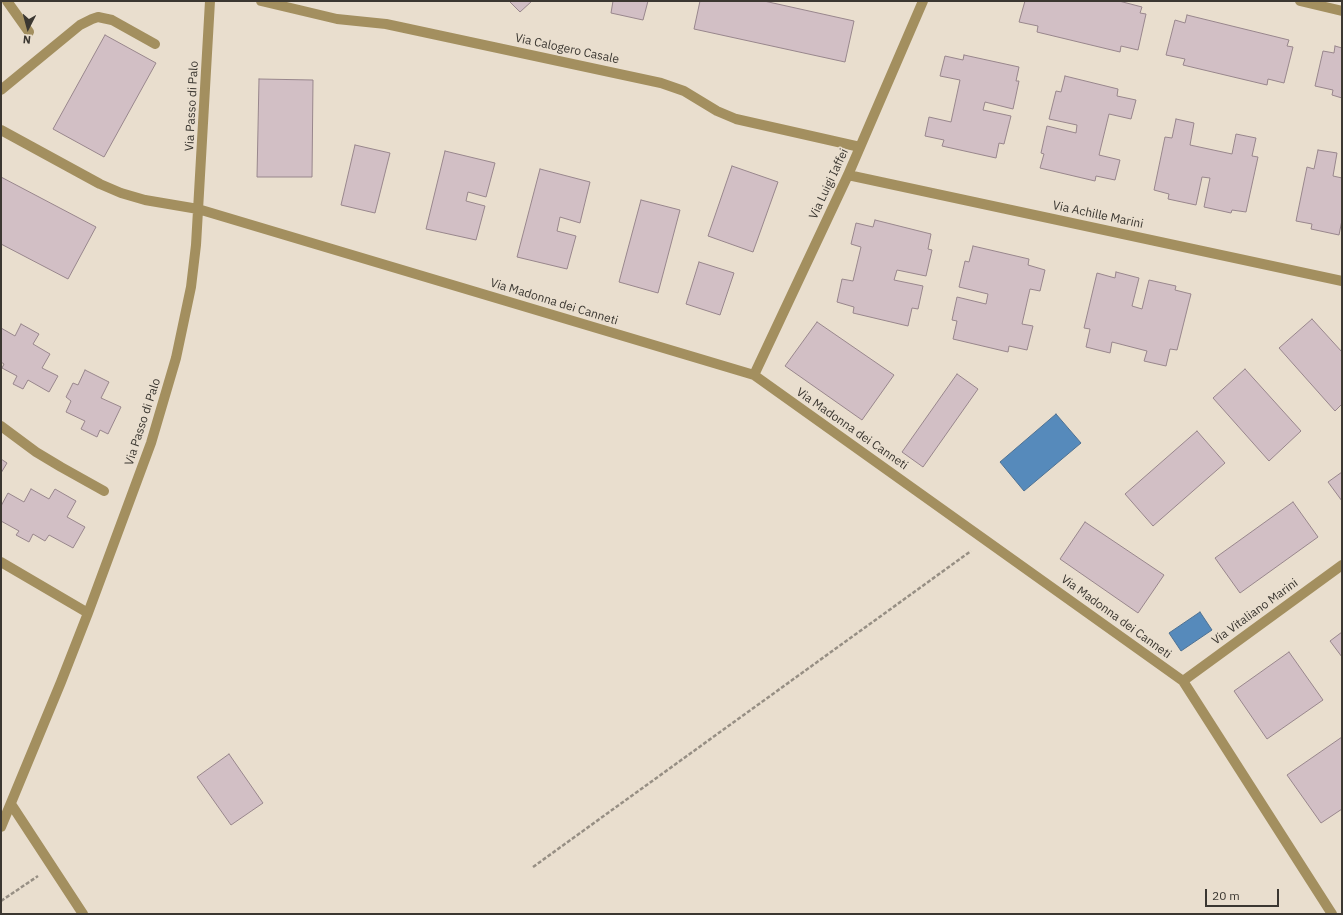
<!DOCTYPE html>
<html>
<head>
<meta charset="utf-8">
<style>
	body { margin:0 }
	#map { position:relative; width:1343px; height:915px; overflow:hidden; background:#e9dece; font-family:"IBM Plex Sans",sans-serif }
	canvas { display:block }
	.frame { position:absolute; inset:0; border:2px solid #3b3731; pointer-events:none }
	.north { position:absolute; left:8px; top:8px; width:40px; height:40px; -webkit-text-stroke:3px #e9dece; paint-order:stroke; rotate:186deg; font-size:11px; font-weight:700; line-height:16px; text-align:center; color:#3b3731 }
	.north::after { content:''; display:block; margin:auto; width:14px; height:18px; background:#3b3731; clip-path:polygon(50% 0,100% 100%,50% 72%,0 100%) }
	.scale { position:absolute; left:1205px; top:889px; width:74px; height:18px; box-sizing:border-box; border:2px solid #3b3731; border-top:0; padding-left:5px; font-size:12px; line-height:14px; white-space:nowrap; color:#3b3731; -webkit-text-stroke:3px #e9dece; paint-order:stroke }
</style>
</head>
<body>
<div id="map">
<canvas width="1343" height="915"></canvas>
<div class="frame"></div>
<div class="north">N</div>
<div class="scale">20 m</div>
</div>
<script>
const ctx = document.querySelector('canvas').getContext('2d');
ctx.lineJoin = 'round';
function fill(path, color) { ctx.fillStyle = color; ctx.fill(path, 'evenodd'); }
const toPath = rows => new Path2D(rows.map(r => 'M' + r).join(''));
function stroke(path, color, width, dash) { ctx.strokeStyle = color; ctx.lineWidth = width; ctx.lineCap = dash ? 'butt' : 'round'; ctx.setLineDash(dash || []); ctx.stroke(path); }
function label(font, color, halo, rows, align = 'center') {
  ctx.font = font + ' "IBM Plex Sans",sans-serif'; ctx.lineWidth = 3.5; ctx.setLineDash([]); ctx.textBaseline = 'middle'; ctx.strokeStyle = halo; ctx.fillStyle = color; for (const [text, x, y, turn = 0] of rows) {
    ctx.save(); ctx.translate(x, y); ctx.rotate((+turn || 0) * Math.PI / 180); ctx.textAlign = isNaN(turn) ? turn : align; if (halo) ctx.strokeText(text, 0, 0); ctx.fillText(text, 0, 0); ctx.restore();
  }
}
const water = toPath([
	[1056,414,1081,443,1024,491,1000,462,1056,414],
	[1200,612,1212,630,1181,651,1169,633,1200,612]
]);
fill(water, '#568abb');
stroke(water, '#4e7192', 1);
const building = toPath([
	[509,1,532,1,520,12,509,1],
	[613,1,648,1,643,20,611,13,613,1],
	[700,1,764,1,854,21,845,62,694,29,700,1],
	[1025,1,1119,1,1142,7,1140,13,1146,14,1138,50,1121,46,1120,52,1037,32,1038,26,1019,22,1025,1],
	[1187,15,1289,40,1287,46,1293,47,1284,83,1268,79,1267,85,1183,65,1185,59,1166,55,1175,20,1185,23,1187,15],
	[105,35,156,63,104,157,53,129,105,35],
	[1335,46,1342,48,1342,98,1332,95,1333,90,1315,86,1323,51,1334,53,1335,46],
	[964,55,1019,67,1016,81,1019,81,1013,109,985,102,983,110,1011,116,1004,144,999,143,996,158,942,146,944,140,925,136,929,117,951,122,960,80,940,76,945,56,963,60,964,55],
	[1065,76,1118,89,1117,96,1136,100,1131,119,1109,114,1099,155,1120,160,1115,180,1096,176,1095,181,1040,168,1044,154,1041,153,1047,126,1076,133,1077,125,1049,119,1056,91,1061,92,1065,76],
	[259,79,313,80,312,177,257,177,259,79],
	[1176,119,1194,123,1190,145,1232,154,1236,134,1256,138,1252,156,1258,157,1246,212,1232,210,1231,213,1204,207,1210,178,1202,177,1196,205,1168,199,1169,194,1154,190,1165,137,1172,138,1176,119],
	[355,145,390,153,375,213,341,205,355,145],
	[1318,150,1337,153,1333,176,1342,178,1342,220,1339,235,1311,229,1312,224,1296,221,1307,167,1314,169,1318,150],
	[445,151,495,163,486,197,468,192,466,201,485,206,476,240,426,229,445,151],
	[732,166,778,182,753,252,708,236,732,166],
	[540,169,590,182,580,223,560,217,557,231,576,236,567,269,517,257,540,169],
	[1,177,96,227,68,279,1,244,1,177],
	[641,200,680,210,658,293,619,282,641,200],
	[875,220,931,234,928,249,932,250,926,276,897,270,894,280,923,286,918,309,912,308,908,326,853,313,854,307,837,302,842,279,853,281,861,247,851,244,856,223,873,227,875,220],
	[973,246,1029,259,1028,265,1045,270,1040,291,1030,289,1022,324,1033,326,1027,350,1009,346,1008,352,953,339,957,321,952,320,957,297,986,304,988,294,959,287,965,261,969,262,973,246],
	[699,262,734,273,720,315,686,304,699,262],
	[1116,272,1139,278,1132,306,1142,309,1149,280,1176,286,1175,290,1191,294,1177,350,1170,349,1166,366,1144,361,1147,351,1112,342,1110,353,1086,347,1090,329,1084,328,1097,273,1115,278,1116,272],
	[1312,319,1342,352,1342,404,1335,411,1279,348,1312,319],
	[817,322,894,375,862,420,785,366,817,322],
	[21,324,39,334,33,344,50,354,42,368,58,376,49,392,28,380,23,389,13,384,17,376,2,368,4,364,1,362,1,328,15,336,21,324],
	[1245,369,1301,431,1269,461,1213,398,1245,369],
	[85,370,109,382,101,398,121,407,108,434,100,430,97,437,81,429,85,421,66,412,71,401,66,397,73,383,78,385,85,370],
	[957,374,978,389,923,467,902,452,957,374],
	[1197,431,1225,463,1153,526,1125,494,1197,431],
	[1,459,7,463,1,473,1,459],
	[1342,472,1342,501,1328,482,1342,472],
	[31,489,49,499,55,489,76,501,67,517,85,527,73,548,49,535,45,541,33,534,29,542,16,535,19,531,1,521,1,506,8,493,24,502,31,489],
	[1293,502,1318,537,1240,593,1215,558,1293,502],
	[1085,522,1164,575,1138,613,1060,559,1085,522],
	[1342,632,1342,657,1330,641,1342,632],
	[1289,652,1323,700,1267,739,1234,691,1289,652],
	[1342,737,1342,809,1321,823,1287,775,1342,737],
	[229,754,263,803,231,825,197,777,229,754]
]);
fill(building, '#d2bfc5');
stroke(building, '#98868c', 1);
stroke(toPath([
	[533,867,971,551],
	[1,901,38,876]
]), '#978f84', 2.5, [4, 2]);
stroke(toPath([
	[7,1,29,32],
	[261,1,337,19,386,24,661,83,684,91,717,111,736,119,860,147],
	[1300,1,1342,11],
	[1,90,80,25,92,19,98,17,112,20,155,44],
	[1,130,100,184,121,193,145,200,198,209,754,375,1183,681,1332,914],
	[848,175,1342,281],
	[754,375,848,175,923,1],
	[1,426,36,452,61,467,104,491],
	[1,562,88,613],
	[1183,681,1342,565],
	[11,804,83,914],
	[1,827,61,682,88,613,151,443,176,358,191,287,196,245,210,1]
]), '#a38f5f', 10);
label('12px', '#3b3731', '#e9dece', [
	["Via Calogero Casale",567,49,12],
	["Via Passo di Palo",192,106,-87],
	["Via Luigi Iaffei",829,184,-65],
	["Via Achille Marini",1098,215,12],
	["Via Madonna dei Canneti",554,302,17],
	["Via Passo di Palo",143,422,-72],
	["Via Madonna dei Canneti",852,429,35],
	["Via Vitaliano Marini",1255,612,-36],
	["Via Madonna dei Canneti",1116,617,36]
]);
</script>
</body>
</html>
